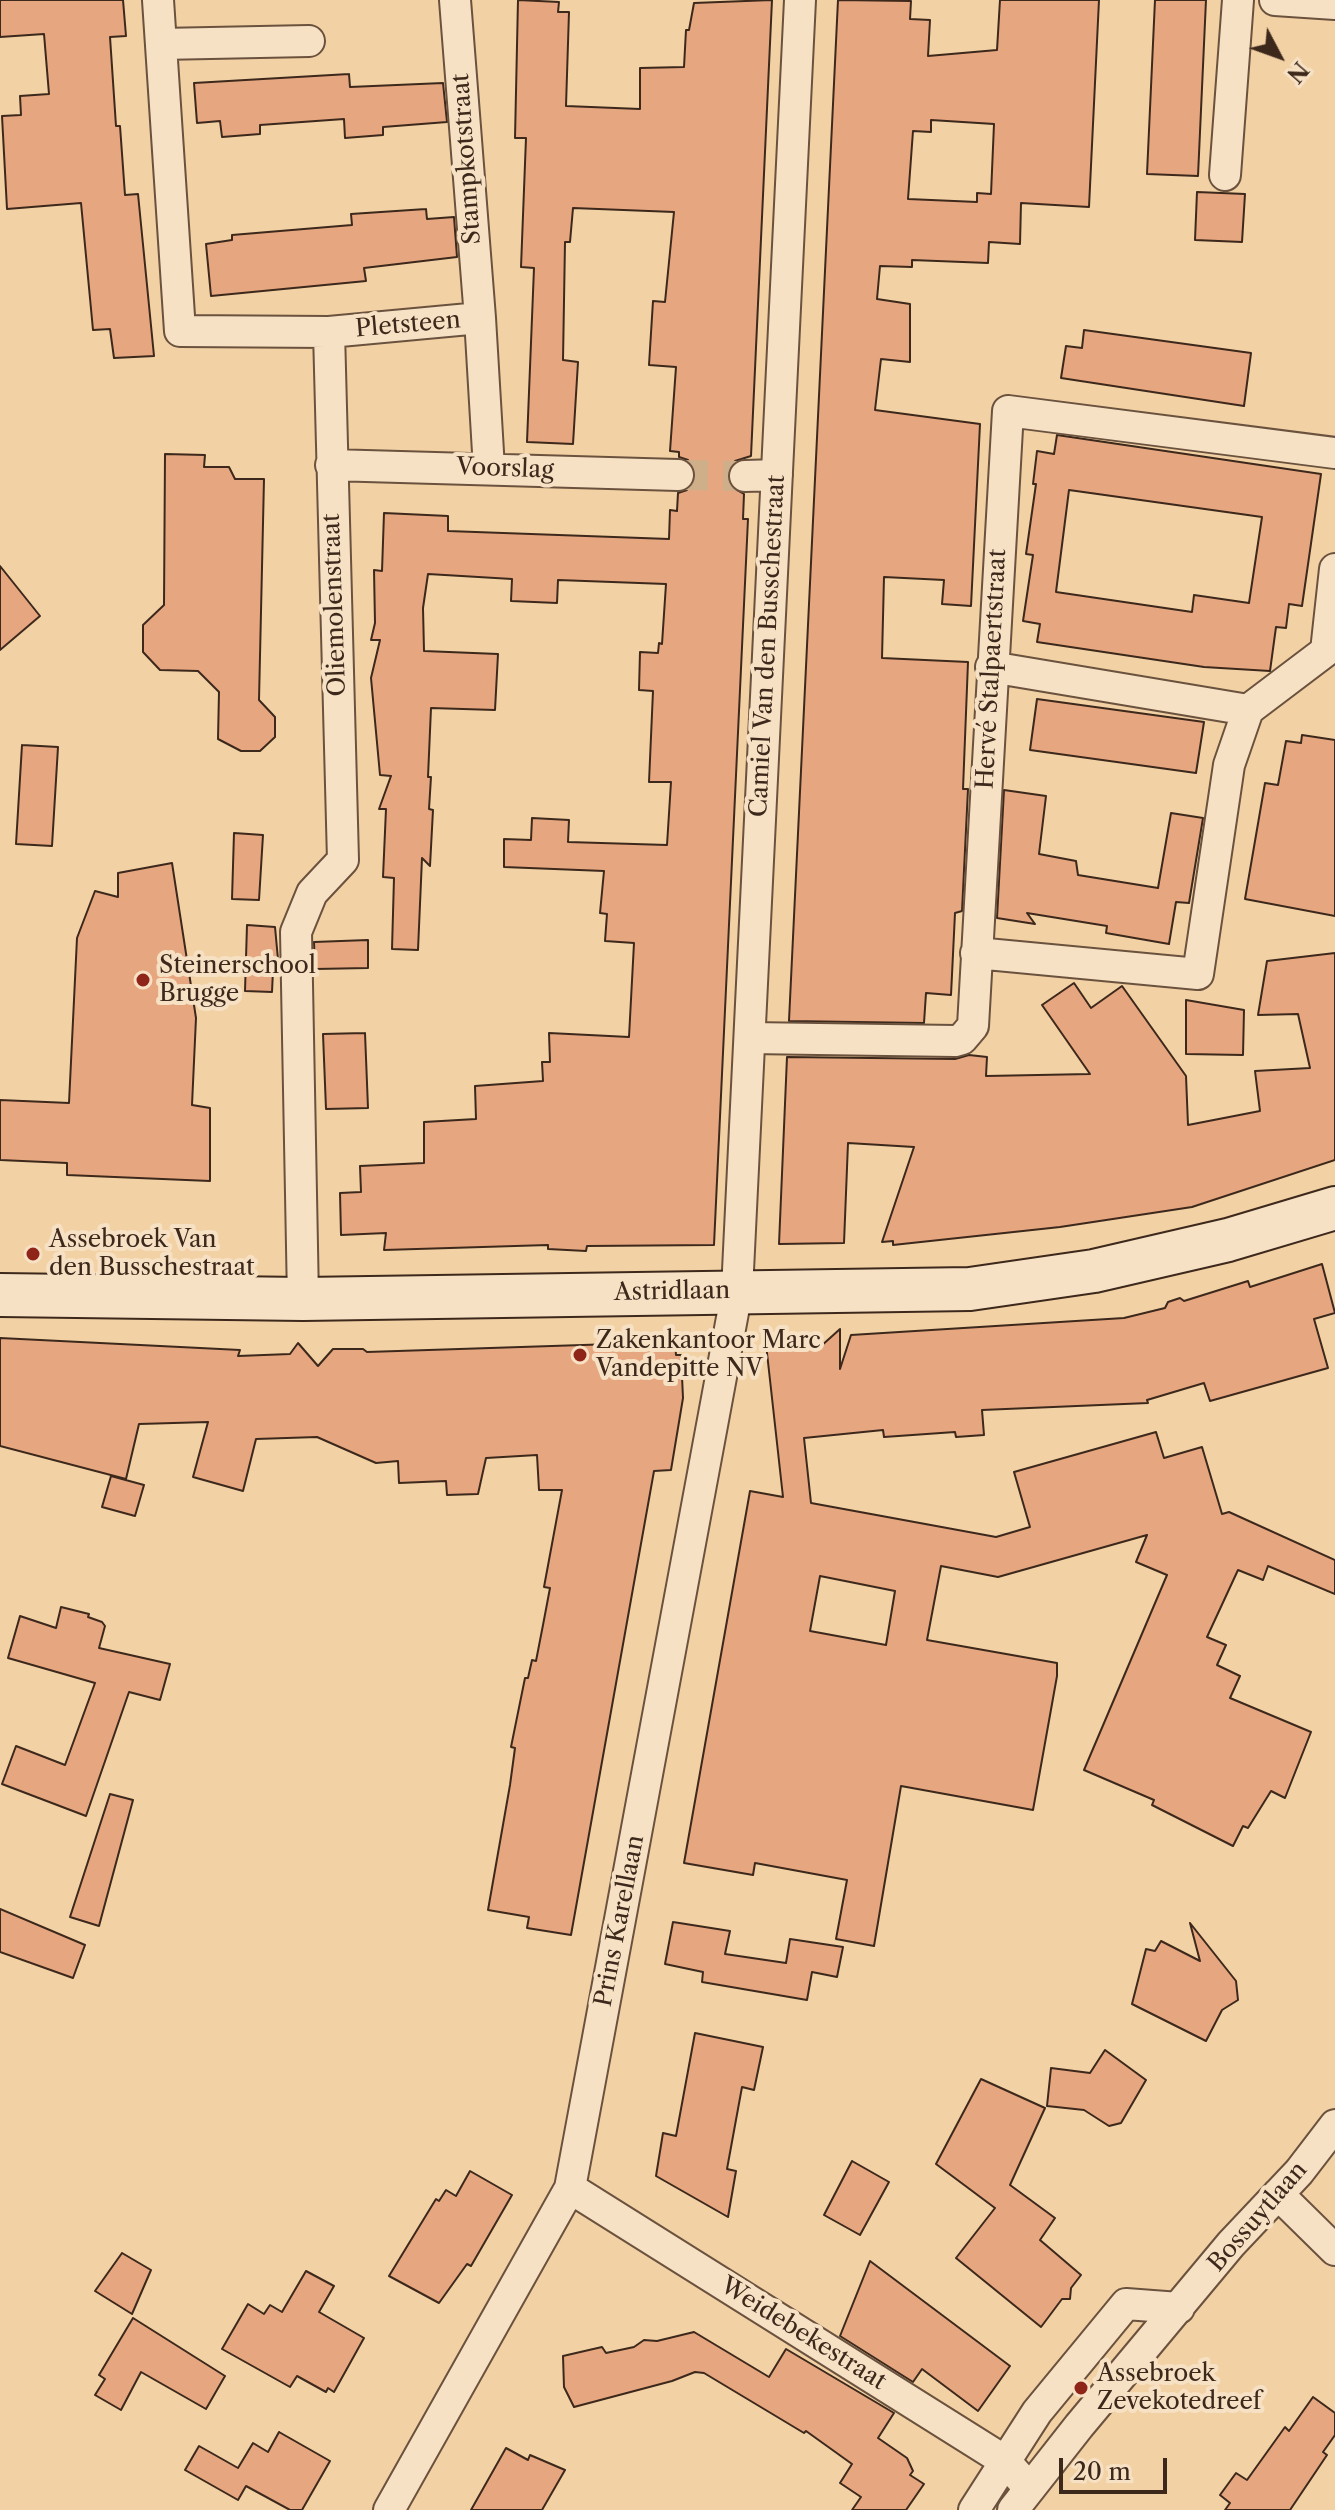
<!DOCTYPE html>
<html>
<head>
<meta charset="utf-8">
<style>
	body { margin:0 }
	#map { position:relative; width:1335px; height:2510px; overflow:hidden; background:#f2d1a4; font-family:"Libre Caslon Text",serif }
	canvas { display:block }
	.north { position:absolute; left:1239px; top:16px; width:80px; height:80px; -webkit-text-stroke:6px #f7e1c4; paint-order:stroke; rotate:131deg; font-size:22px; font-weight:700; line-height:32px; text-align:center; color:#3d281c }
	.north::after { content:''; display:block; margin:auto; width:28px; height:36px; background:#3d281c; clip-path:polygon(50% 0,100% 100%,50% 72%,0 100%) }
	.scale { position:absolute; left:1059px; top:2458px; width:108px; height:36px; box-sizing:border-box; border:4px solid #3d281c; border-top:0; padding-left:10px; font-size:24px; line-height:28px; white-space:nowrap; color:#3d281c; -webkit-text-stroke:6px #f7e1c4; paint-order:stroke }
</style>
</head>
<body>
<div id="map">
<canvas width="1335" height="2510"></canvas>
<div class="north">N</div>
<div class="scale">20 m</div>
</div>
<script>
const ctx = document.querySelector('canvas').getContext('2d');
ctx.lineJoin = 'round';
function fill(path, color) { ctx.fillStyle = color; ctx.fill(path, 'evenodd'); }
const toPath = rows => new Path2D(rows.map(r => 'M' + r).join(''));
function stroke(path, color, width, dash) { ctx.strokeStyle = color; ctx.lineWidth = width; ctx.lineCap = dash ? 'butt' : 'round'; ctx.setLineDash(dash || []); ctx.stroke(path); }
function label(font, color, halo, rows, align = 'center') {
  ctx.font = font + ' "Libre Caslon Text",serif'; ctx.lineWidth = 8; ctx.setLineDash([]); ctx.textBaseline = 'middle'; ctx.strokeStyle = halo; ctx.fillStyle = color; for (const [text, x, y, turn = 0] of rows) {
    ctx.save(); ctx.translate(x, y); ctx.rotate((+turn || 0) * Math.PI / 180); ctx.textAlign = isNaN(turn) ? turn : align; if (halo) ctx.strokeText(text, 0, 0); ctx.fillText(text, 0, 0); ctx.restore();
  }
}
const building = toPath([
	[0,0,123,0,126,36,110,37,116,126,120,126,125,195,138,194,154,356,114,358,110,329,93,330,81,203,7,209,2,116,21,115,20,96,49,94,44,34,0,37,0,0],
	[518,0,559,2,558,12,569,12,566,106,640,109,640,68,684,67,686,30,689,30,694,3,772,0,751,456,735,461,727,476,730,486,744,494,743,519,748,519,714,1245,587,1246,586,1251,548,1249,548,1245,384,1250,386,1233,341,1235,340,1193,361,1192,360,1166,424,1163,424,1122,476,1119,475,1086,543,1081,542,1062,550,1062,549,1033,629,1037,634,943,605,941,607,914,600,913,604,871,504,867,504,839,531,840,532,818,569,820,568,842,667,845,671,782,649,782,653,691,639,690,640,652,658,653,659,643,662,644,666,584,558,580,557,603,511,601,512,579,428,574,423,608,424,651,498,654,495,710,431,708,428,777,431,777,429,809,433,810,430,866,422,858,418,950,392,949,394,878,383,877,386,809,379,809,391,776,380,775,371,678,380,640,371,640,375,623,374,570,382,571,384,513,448,516,448,531,669,539,670,510,677,511,678,493,687,490,696,476,688,460,679,457,679,452,670,451,676,367,649,365,653,301,665,302,674,212,573,208,570,242,565,242,563,360,578,362,573,444,527,442,534,268,521,267,526,138,515,138,518,0],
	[838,0,911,1,910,19,930,20,928,56,997,50,1000,0,1099,0,1089,207,1021,203,1020,244,989,242,988,263,912,260,912,267,880,266,877,299,910,304,910,362,881,359,875,410,980,424,971,606,942,604,944,580,884,577,882,658,968,662,963,789,968,789,962,911,955,913,951,995,926,993,924,1023,789,1021,838,0],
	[931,120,994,124,991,194,977,193,977,202,908,199,913,131,931,132,931,120],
	[1155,0,1206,0,1198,176,1147,174,1155,0],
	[349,74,350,87,443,83,447,122,383,127,383,135,345,138,344,119,260,125,260,134,222,137,220,121,197,123,194,83,349,74],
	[1197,192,1245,194,1242,242,1195,240,1197,192],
	[426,209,427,219,454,217,457,257,364,268,366,281,211,296,206,244,232,240,232,235,352,225,351,214,426,209],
	[1084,330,1251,353,1244,406,1061,378,1066,346,1082,348,1084,330],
	[1057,435,1321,474,1302,606,1289,604,1286,628,1276,627,1270,671,1204,667,1037,642,1040,624,1023,621,1033,555,1026,554,1036,484,1033,484,1037,451,1054,454,1057,435],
	[1069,490,1262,517,1249,603,1194,595,1192,612,1056,592,1069,490],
	[165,454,205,455,204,467,229,467,235,479,264,479,259,700,275,717,275,737,260,751,241,751,218,739,219,692,198,671,160,670,143,652,143,625,164,605,165,454],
	[0,566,40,616,0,650,0,566],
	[1037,699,1204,722,1196,773,1030,750,1037,699],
	[1302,735,1335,740,1335,916,1245,899,1265,783,1278,785,1286,741,1301,743,1302,735],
	[22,745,58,747,52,846,16,844,22,745],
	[1004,790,1046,796,1039,854,1076,861,1078,875,1158,888,1171,813,1203,818,1189,903,1176,902,1169,944,1106,933,1107,926,1027,913,1035,924,997,918,1004,790],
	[234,833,263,835,259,900,232,899,234,833],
	[172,863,196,1018,192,1105,210,1108,210,1181,67,1175,67,1163,0,1160,0,1100,69,1103,77,938,95,891,118,897,118,873,172,863],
	[247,925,275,927,279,970,273,970,272,992,245,991,247,925],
	[368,940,368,968,315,969,314,942,368,940],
	[1335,953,1335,1160,1192,1207,1060,1227,893,1245,893,1241,882,1242,914,1147,848,1143,844,1243,779,1244,787,1057,955,1059,969,1055,987,1057,986,1076,1090,1074,1042,1005,1074,983,1091,1008,1122,986,1186,1076,1188,1125,1260,1111,1255,1071,1310,1068,1298,1014,1258,1015,1267,961,1335,953],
	[1186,1000,1244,1010,1243,1055,1186,1054,1186,1000],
	[365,1033,368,1108,326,1109,323,1034,365,1033],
	[1322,1264,1335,1313,1314,1319,1328,1368,1210,1401,1204,1383,1147,1400,1148,1403,982,1410,984,1435,956,1437,955,1432,884,1437,883,1430,804,1438,811,1503,996,1537,1030,1527,1014,1472,1156,1432,1164,1458,1202,1447,1222,1514,1229,1512,1335,1560,1335,1594,1268,1566,1263,1580,1238,1570,1207,1637,1226,1645,1217,1665,1240,1676,1230,1698,1311,1732,1285,1798,1271,1791,1248,1828,1243,1826,1233,1846,1152,1805,1154,1800,1084,1770,1167,1575,1136,1562,1147,1535,998,1577,941,1566,927,1640,1057,1663,1057,1676,1033,1810,901,1786,874,1946,836,1939,847,1880,755,1863,753,1875,684,1863,750,1491,783,1497,766,1344,774,1335,808,1335,820,1347,840,1329,840,1369,851,1335,1124,1318,1165,1308,1168,1302,1180,1298,1184,1301,1248,1281,1250,1287,1322,1264],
	[820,1576,895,1591,886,1645,810,1631,820,1576],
	[0,1338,240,1350,238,1356,290,1354,298,1343,318,1366,333,1349,363,1349,367,1352,675,1342,676,1355,681,1355,683,1398,671,1470,654,1471,571,1935,527,1928,529,1917,488,1910,510,1785,515,1748,511,1747,525,1678,528,1678,532,1660,536,1661,543,1625,550,1588,544,1587,562,1490,539,1490,537,1455,486,1458,478,1494,447,1495,446,1481,399,1483,398,1461,376,1463,317,1437,256,1439,243,1491,193,1477,208,1422,139,1424,126,1479,0,1446,0,1338],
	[111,1476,144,1485,135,1516,102,1507,111,1476],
	[61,1607,89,1614,88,1617,102,1622,105,1626,99,1648,170,1664,160,1700,129,1692,86,1816,2,1784,16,1746,65,1765,95,1683,8,1658,20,1616,56,1628,61,1607],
	[110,1794,133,1800,99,1926,70,1917,110,1794],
	[0,1909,85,1945,73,1978,0,1952,0,1909],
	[673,1922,730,1931,725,1954,786,1963,790,1939,843,1947,837,1977,812,1972,807,2000,702,1982,703,1972,665,1964,673,1922],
	[1190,1923,1236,1981,1238,2000,1222,2010,1206,2041,1132,2004,1146,1949,1155,1951,1161,1941,1200,1961,1190,1923],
	[695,2033,763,2047,754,2090,742,2087,727,2169,736,2171,728,2217,656,2176,663,2133,676,2136,695,2033],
	[1105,2050,1146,2080,1121,2123,1109,2126,1084,2110,1047,2106,1051,2068,1090,2073,1105,2050],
	[981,2079,1045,2108,1010,2185,1055,2218,1040,2240,1081,2275,1071,2288,1070,2299,1062,2299,1041,2327,956,2258,995,2208,936,2164,981,2079],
	[852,2161,889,2182,860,2235,824,2215,852,2161],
	[470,2171,512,2195,471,2266,467,2264,439,2303,389,2276,436,2199,439,2201,446,2190,456,2196,470,2171],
	[122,2253,151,2270,132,2314,95,2291,122,2253],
	[870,2261,1010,2366,978,2411,922,2369,913,2382,840,2336,870,2261],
	[306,2271,334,2286,319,2312,364,2338,334,2392,328,2388,326,2392,297,2376,290,2387,222,2349,248,2304,264,2314,270,2305,282,2312,306,2271],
	[133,2318,225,2376,206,2409,141,2372,121,2410,95,2395,105,2379,99,2375,133,2318],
	[694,2332,769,2377,786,2349,894,2413,878,2438,907,2458,913,2471,910,2475,924,2484,906,2510,852,2510,861,2497,840,2483,852,2464,806,2431,804,2433,704,2373,695,2372,672,2381,574,2407,564,2387,563,2356,602,2347,606,2353,634,2347,644,2340,657,2341,694,2332],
	[1313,2397,1335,2413,1335,2435,1323,2452,1327,2455,1290,2510,1225,2510,1230,2503,1220,2495,1236,2473,1247,2480,1285,2427,1289,2431,1313,2397],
	[279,2432,330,2461,302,2510,290,2510,246,2486,238,2500,185,2470,199,2446,238,2468,253,2443,268,2452,279,2432],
	[506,2448,528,2460,530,2455,565,2470,542,2510,471,2510,506,2448]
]);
fill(building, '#e6a780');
stroke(building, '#3d281c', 2);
stroke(toPath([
	[678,475,745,476]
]), '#ceaf89', 30, [30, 15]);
const street = toPath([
	[158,0,180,331,329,332,343,860,312,893,296,932,303,1299],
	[455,0,480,318],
	[1275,0,1335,4],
	[161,44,309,41],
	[1225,175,1238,0],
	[329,332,480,318,489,469],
	[331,465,678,475],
	[745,476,777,475],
	[991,667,1248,710],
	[976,953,1198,974,1229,765,1248,710,1326,651,1335,569],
	[750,1038,955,1041,962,1039,973,1026,1008,411,1335,453],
	[570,2188,1005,2461,1029,2488],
	[1278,2194,1335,2250],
	[389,2510,570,2188,737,1291,800,0],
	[974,2510,1037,2412,1126,2304,1179,2308],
	[1013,2510,1079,2426,1231,2244,1299,2172,1335,2125]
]);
const secondary = toPath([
	[0,1295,303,1299,970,1289,1094,1271,1228,1240,1335,1208]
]);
stroke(street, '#6a523e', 34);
stroke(secondary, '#3d281c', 46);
stroke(street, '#f7e1c4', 30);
stroke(secondary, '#f7e1c4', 42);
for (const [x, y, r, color] of [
	[143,980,8,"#8f2418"],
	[33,1254,8,"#8f2418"],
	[580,1355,8,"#8f2418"],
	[1081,2388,8,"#8f2418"]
]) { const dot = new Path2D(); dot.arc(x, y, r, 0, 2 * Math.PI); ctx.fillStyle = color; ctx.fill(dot); stroke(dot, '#f7e1c4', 3); }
label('24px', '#3d281c', '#f7e1c4', [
	["Stampkotstraat",467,159,-94],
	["Pletsteen",408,325,-5],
	["Voorslag",505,469,2],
	["Oliemolenstraat",335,605,-92],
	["Camiel Van den Busschestraat",768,646,-87],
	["Hervé Stalpaertstraat",992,669,-87],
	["Astridlaan",672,1292,-1],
	["Prins Karellaan",620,1921,-79],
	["Bossuytlaan",1258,2217,-49],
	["Weidebekestraat",803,2334,32]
]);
label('24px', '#3d281c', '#f7e1c4', [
	["Steinerschool",159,966],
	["Brugge",159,994],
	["Assebroek Van",49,1240],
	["den Busschestraat",49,1268],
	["Zakenkantoor Marc",596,1341],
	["Vandepitte NV",596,1369],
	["Assebroek",1097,2374],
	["Zevekotedreef",1097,2402]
], 'left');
</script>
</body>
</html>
